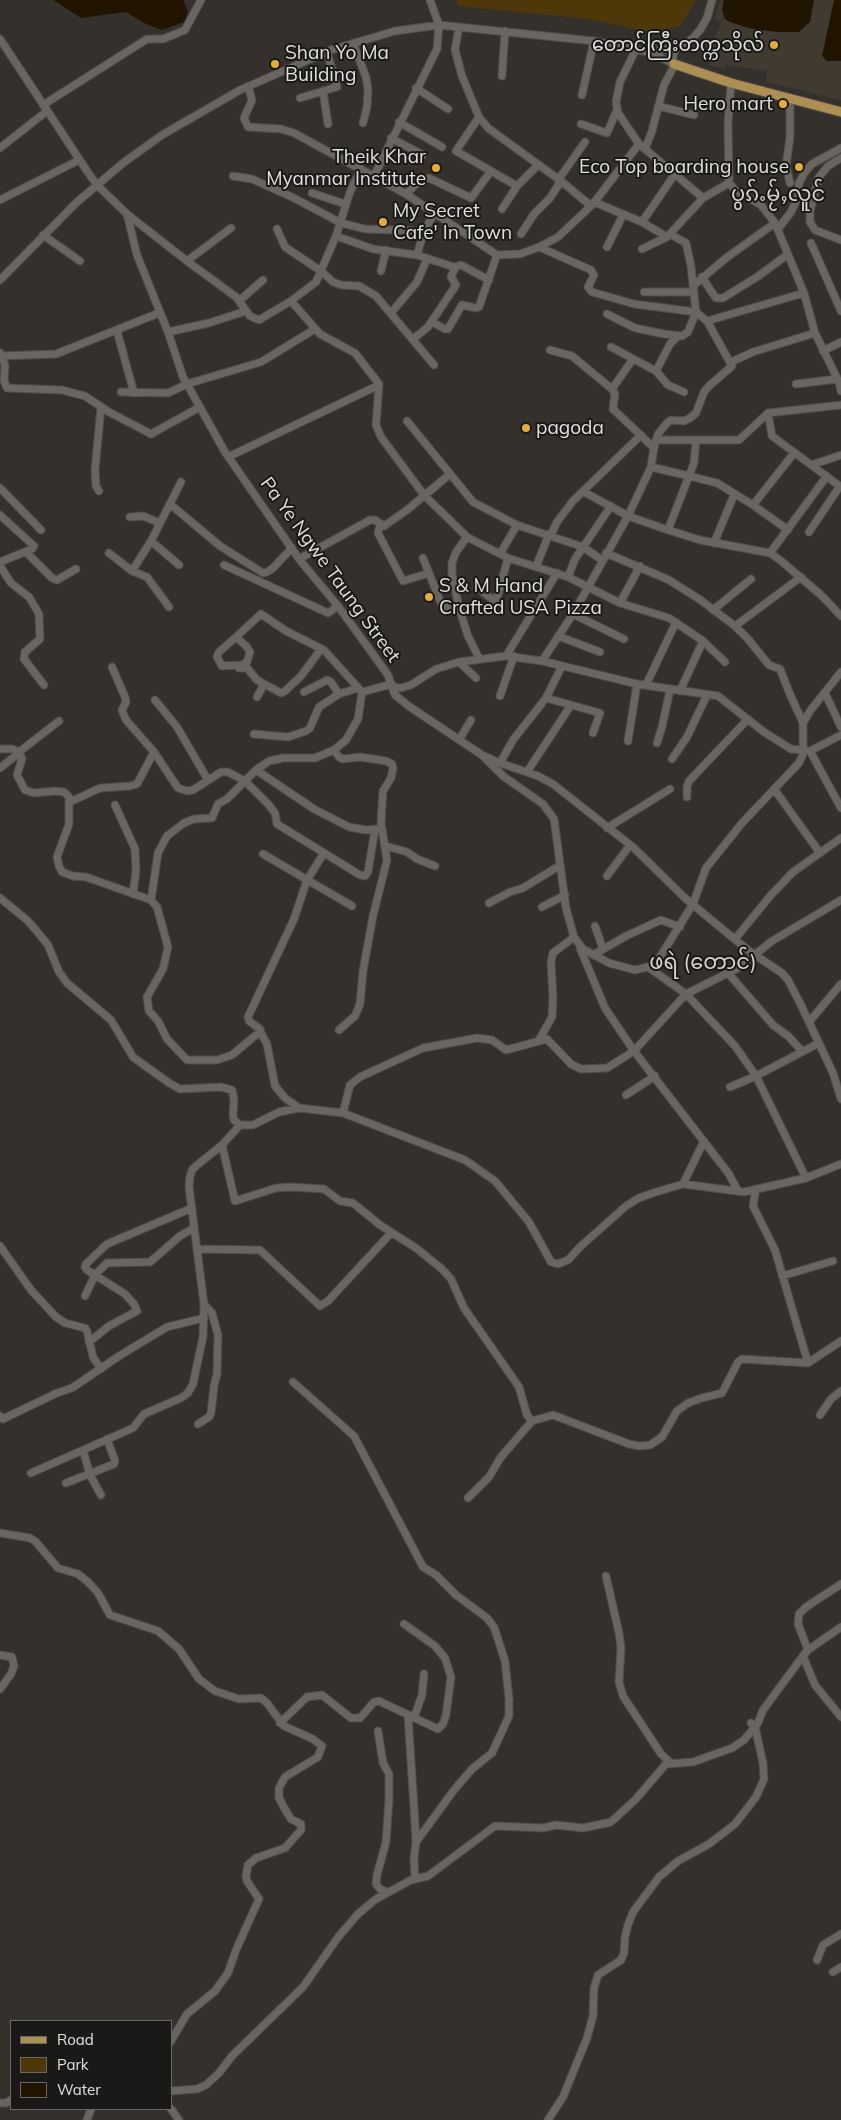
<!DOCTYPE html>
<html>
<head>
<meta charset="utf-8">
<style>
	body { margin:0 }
	#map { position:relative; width:841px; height:2120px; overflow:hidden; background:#34312d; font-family:Mulish,sans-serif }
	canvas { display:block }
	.legend { position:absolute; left:10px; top:2020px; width:162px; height:90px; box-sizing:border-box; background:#1b1917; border:1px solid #6a6866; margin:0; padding:6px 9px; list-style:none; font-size:15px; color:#e1dfdc }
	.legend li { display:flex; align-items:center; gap:10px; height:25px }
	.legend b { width:25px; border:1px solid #6a6866 }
</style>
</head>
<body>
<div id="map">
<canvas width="841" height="2120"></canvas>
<ul class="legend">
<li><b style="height:6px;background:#ae8f52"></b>Road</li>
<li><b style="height:14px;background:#4e3809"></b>Park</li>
<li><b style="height:14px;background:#221500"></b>Water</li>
</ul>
</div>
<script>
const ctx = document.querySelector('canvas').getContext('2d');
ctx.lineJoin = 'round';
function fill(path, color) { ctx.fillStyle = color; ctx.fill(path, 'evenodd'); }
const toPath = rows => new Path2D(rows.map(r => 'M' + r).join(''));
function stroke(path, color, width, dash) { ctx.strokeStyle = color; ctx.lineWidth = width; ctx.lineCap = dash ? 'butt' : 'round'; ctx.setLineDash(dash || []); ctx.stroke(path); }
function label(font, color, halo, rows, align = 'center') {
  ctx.font = font + ' Mulish,"Noto Sans Myanmar",sans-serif'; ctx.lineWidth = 4; ctx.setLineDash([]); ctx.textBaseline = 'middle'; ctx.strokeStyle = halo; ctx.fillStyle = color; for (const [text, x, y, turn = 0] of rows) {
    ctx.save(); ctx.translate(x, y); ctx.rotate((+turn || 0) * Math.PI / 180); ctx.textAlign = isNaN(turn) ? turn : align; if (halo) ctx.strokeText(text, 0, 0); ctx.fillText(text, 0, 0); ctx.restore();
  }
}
fill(toPath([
	[720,0,841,0,841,100,766,82,767,71,726,65,724,69,709,65,712,57,700,53,715,37,721,22,715,18]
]), '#403a30');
fill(toPath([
	[456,0,696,0,681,25,655,33,590,19,458,6]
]), '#4e3809');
fill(toPath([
	[53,0,183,0,188,12,184,22,162,30,144,23,126,12,81,18],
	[724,0,814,0,810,22,799,32,776,32,749,28,730,22,725,19,722,10],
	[834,0,841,0,841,61,827,61,822,56]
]), '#221500');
const minor = toPath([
	[459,27,455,50,462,76,479,117,488,128,561,181,591,206],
	[0,39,87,171,97,185,127,214,137,255,168,332,183,377,225,452,299,559,338,606,370,650,388,675,392,687,401,688,411,685,436,669,459,662,506,656,542,661,573,614,628,516,651,467,654,448,613,409,615,394,612,389,572,356,550,350],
	[353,43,366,77,368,89,367,107,363,123],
	[636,49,620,82,616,102,618,113,639,144,703,198],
	[649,52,674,64],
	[502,76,505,31],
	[731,83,728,124,729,183,735,190,761,205,775,223,804,293,815,333,839,382,841,391],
	[248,86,252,100,244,118,248,127,281,129,294,133,406,194,497,255,520,254,539,247,558,237,593,204,639,144],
	[416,88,448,109],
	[323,91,328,124],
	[582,95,594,41],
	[300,98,337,87,327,52],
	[790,98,790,137,786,166,790,183],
	[43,105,147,39,163,39,185,30,201,0],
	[658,106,694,115],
	[479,117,456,151,517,186],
	[399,122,442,147],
	[581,124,607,133,617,110],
	[391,138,423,155],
	[0,148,47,111],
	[645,149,652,131,664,85,673,68,673,55,676,48],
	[841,158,828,166,819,177,810,211,810,222,815,230,841,240],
	[233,176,252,179,292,197,341,223,365,229,424,231,434,214],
	[374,176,437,49,439,25,430,0],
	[558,180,585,142],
	[312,193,345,204],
	[406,194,419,181,429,178,471,198,491,171],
	[0,200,79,160],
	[594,202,642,222,667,237],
	[502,209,517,186,537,166],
	[127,214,187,261,236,297,250,316,259,320,291,301,316,282,336,236,350,192,361,169],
	[642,222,675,174],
	[277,229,285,247,321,271,333,282,341,285,359,286,376,296,434,365],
	[778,229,791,212,798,197,799,183,805,172,812,164,841,148],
	[521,234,534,214,550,198,561,181],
	[43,235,80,261],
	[336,236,373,249,417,255,454,267,461,265,489,280],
	[811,243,841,311],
	[539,247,591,270,594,275,588,287,592,292,634,304,696,312,707,321,732,366,709,386,704,392,696,413,690,418,684,421,671,420,667,423,658,434,654,448],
	[607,247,623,215],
	[642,249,667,237,703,198,729,183],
	[417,255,424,231],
	[187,261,231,228],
	[381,271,386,250],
	[702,277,713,294,716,298,723,298,757,277,787,255],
	[0,280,76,203,123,163,162,135,240,90,331,50,395,31,439,25,594,41,648,52,676,48,692,39,700,30,707,18,712,0],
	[693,286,726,258,775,223],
	[644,292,694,292],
	[239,301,263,280],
	[291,301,320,334,355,353,379,384,376,425,381,437,424,495,467,537,508,558,568,577,620,603,669,618,703,641,725,662],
	[391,313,417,282,427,259],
	[607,314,635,328,664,334,682,336,688,332,696,312,691,266,686,243,670,234],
	[707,321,804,293],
	[432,322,445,329,448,329,462,305,476,308,479,307,497,255],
	[117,331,134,393],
	[168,332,209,323,246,311],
	[413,339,428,327,456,285,451,277,455,268],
	[611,347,656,371,668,385,684,392],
	[823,351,841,342],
	[0,353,5,365,4,381,7,388,62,390,85,396,109,412,151,434,200,407],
	[1,356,56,354,159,313],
	[731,362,753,352,815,333],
	[656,371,670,344,678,336],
	[796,384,837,379],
	[612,389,633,359],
	[121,392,168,393,187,384,261,362,315,329],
	[768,413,772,436,841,487],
	[407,421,473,502,517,525,583,547,602,560],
	[657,440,739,440,768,413,841,405],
	[228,457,379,385],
	[811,465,841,455],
	[651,467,689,476,694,463,696,441],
	[0,488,41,530],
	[99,491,96,486,95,470,101,407],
	[584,492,628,516,668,530,700,540,770,553,780,560,821,595,841,616],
	[170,504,220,546,263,573,267,572,272,569,292,548],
	[753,505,794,453],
	[0,515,34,546,32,549,0,562],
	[130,517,143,516,160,523],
	[380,525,378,533,403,581,429,573],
	[668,530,689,476,717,483,753,505,788,530],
	[809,532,840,486],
	[551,535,557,522,573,501,641,435],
	[467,537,456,552,452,563,452,574,459,608,468,636,479,658],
	[151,541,179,565],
	[714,543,734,495],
	[26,552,52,578,57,580,76,569],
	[109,553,132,571,147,577,169,607],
	[606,553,669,580,699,599,735,626,748,639,769,665,780,669,789,692,803,723],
	[770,553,827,476],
	[500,554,517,525],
	[423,558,441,603,449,609,459,608],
	[299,559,370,520,375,520,384,526,407,510,450,474],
	[224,565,328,613,338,606],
	[0,566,11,583,29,597,39,614,40,639,25,652,24,659,44,685],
	[536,567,549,534],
	[132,571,151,541,181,482],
	[568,577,575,559,611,506],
	[477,587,493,600,497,598,508,558],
	[620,603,640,566],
	[713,610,751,579],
	[573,614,624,639],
	[735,626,801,577],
	[558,636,600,652],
	[236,637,219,652,217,657,222,666,242,665,247,662,250,652,247,647,236,637,261,614,286,631,324,650,362,692],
	[506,656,557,573],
	[542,661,637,684,718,696,764,732,791,749,810,751,841,735],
	[459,662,476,678],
	[112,667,125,697,126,702,122,710,126,720,154,752,178,788,187,791,193,790,221,772,228,772,245,781,268,804,275,813,277,824,360,875,365,876,368,872,375,829],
	[239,668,247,668,257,680,264,684],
	[646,685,676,622],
	[392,687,395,695,410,707,482,755,500,763,538,776,553,784,634,848,686,899,749,951,782,973,788,980,800,1003,833,1073,841,1099],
	[680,691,703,641],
	[304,692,327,680,331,682,339,694],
	[362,692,392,684],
	[825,693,841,727],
	[500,696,514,656],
	[257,697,264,684,281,693,285,691,301,676,321,649],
	[546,698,600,713,593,733],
	[155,700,177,727,208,780],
	[254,734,288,737,306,731,310,728,319,707,339,694,358,688],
	[459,740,471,720],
	[628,741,637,684],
	[657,743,662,727,670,690],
	[0,749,12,749,19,752,22,759,17,775,25,790,34,793,55,791,64,792,69,797,69,824,57,857,59,866,62,872,73,876,86,877,151,900,157,907,168,947,163,969,147,997,149,1011,158,1021,167,1039,187,1060,217,1060,232,1055,256,1035,261,1033,267,1044,275,1086,285,1098,299,1108,343,1113,465,1160,495,1181,529,1222,551,1262,558,1264,568,1260,581,1246,626,1206,639,1198,653,1193,683,1184,744,1192,806,1178,841,1164],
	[334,750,339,757,343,759,360,757,386,761,392,764,393,769,391,778,383,791,381,823,387,860,373,916,363,971,360,1004,355,1016,339,1030],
	[810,751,841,808],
	[19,752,59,721],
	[482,755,503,776,543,804,554,819,566,908,574,937,583,949,609,963,635,970,655,965,693,904,706,868,742,823,799,763,803,754,803,723,810,711,841,672],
	[672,759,687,737,707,695],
	[500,763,513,740,546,698,562,666],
	[0,768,19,753],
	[256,770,314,809,349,827,366,830,379,829],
	[527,772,571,705],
	[774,789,820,853],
	[687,797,687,787,689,781,748,719],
	[70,802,100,788,130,786,137,784,154,752],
	[115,805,135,849,136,871,133,894],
	[607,828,670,789],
	[386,846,407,852,417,859,435,866],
	[263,854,352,906],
	[607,876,630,845],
	[0,898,27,920,35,929,48,945,59,972,67,983,111,1020,133,1057,169,1083,180,1089,221,1087,232,1090,234,1100,233,1115,234,1120,240,1125,253,1125,279,1112,299,1108],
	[151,900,158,853,167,836,184,823,194,819,212,818,218,804,227,799,256,770,269,761,283,758,315,758,334,750,346,740,358,719,362,692],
	[489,903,510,892,523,888,559,866],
	[542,907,565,895],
	[595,926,603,949],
	[735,939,771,895,793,872,841,838],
	[580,948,605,1008,634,1051,729,1174,738,1191],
	[593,955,626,936,661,920,680,927],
	[648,967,686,994,735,1046,756,1076,806,1178],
	[728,973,773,1025,788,1036,802,1051],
	[809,1022,841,984],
	[261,1033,260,1029,249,1021,248,1017,294,919,307,880,324,853],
	[539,1040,552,1017,553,999,551,962,553,953,574,937],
	[730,1087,756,1076,819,1043],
	[626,1095,655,1076],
	[343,1113,350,1085,360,1077,423,1048,477,1038,492,1040,506,1050,547,1039,571,1064,581,1069,607,1068,634,1051,686,994,738,968,772,941,841,900],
	[222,1145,235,1201,276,1188,290,1187,324,1189,340,1201,353,1203,380,1225,416,1248,442,1269,451,1279,464,1308,519,1387,527,1415,532,1421],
	[683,1184,704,1141],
	[756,1189,753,1206,775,1250,808,1363],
	[0,1246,31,1290,56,1317,65,1323,85,1328,87,1331,93,1357,101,1369],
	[197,1249,260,1250,320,1306,328,1301,391,1233],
	[782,1276,833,1261],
	[85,1296,95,1275,107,1263,150,1262,180,1236,194,1228],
	[89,1342,109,1326,137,1311,134,1304,125,1294,87,1270,85,1267,86,1264,107,1244,192,1208],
	[293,1382,354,1436,423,1567,436,1575,456,1595,487,1618,494,1627,505,1661,509,1699,509,1716,492,1753,472,1769,454,1790,416,1842],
	[820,1415,831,1399,841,1391],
	[0,1416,3,1419,5,1418,57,1393,72,1388,119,1356,167,1327,204,1318],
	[198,1424,209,1417,211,1413,214,1386,217,1374,218,1335,212,1313,204,1304],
	[83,1450,90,1475,101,1495],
	[31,1473,133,1428,144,1414,181,1398,188,1393,193,1384,203,1337,204,1304,189,1187,190,1177,192,1170,196,1166,222,1145,240,1125],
	[66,1483,114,1464,115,1461,107,1439],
	[468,1498,489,1477,501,1457,532,1421,553,1415,629,1444,639,1446,650,1445,662,1437,677,1411,688,1403,702,1398,722,1393,738,1362,742,1359,808,1363,841,1341],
	[0,1533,30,1538,35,1541,58,1568,78,1574,88,1582,98,1593,110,1615,158,1631,179,1649,199,1679,215,1691,239,1699,261,1698,267,1703,284,1726,313,1739,322,1746,318,1757,285,1777,279,1788,279,1798,286,1811,291,1819,301,1824,301,1830,285,1848,256,1858,248,1865,246,1876,247,1881,259,1899,236,1950,228,1973,215,1991,187,2014,171,2041],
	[606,1576,619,1633,621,1648,619,1682,623,1696,661,1754,670,1762],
	[841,1627,808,1650,803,1656,815,1685,841,1717],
	[808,1650,798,1624,799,1614,806,1607,841,1584],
	[0,1655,12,1657,14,1666,11,1674,0,1689],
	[408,1715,415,1823,416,1842,414,1858,415,1879],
	[414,1718,422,1695,424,1674],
	[280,1723,307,1697,322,1695,351,1718,360,1718,374,1702,379,1701,438,1729,443,1724,446,1715,451,1677,445,1658,435,1646,404,1624],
	[378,1731,383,1763,389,1774,389,1800,386,1842,377,1875,376,1884,380,1889,387,1892],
	[817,1960,823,1945,841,1934],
	[833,1972,841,1967],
	[171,2091,197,2089,206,2085,219,2073,232,2056,303,1987,339,1936,358,1914,376,1899,411,1880,428,1876,495,1826,543,1828,556,1825,583,1828,611,1822,635,1800,666,1764,693,1762,732,1748,744,1740,758,1723,763,1710,803,1656],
	[0,2103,6,2103,11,2100],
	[171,2109,179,2120],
	[87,2120,91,2109],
	[548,2120,563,2097,587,2038,593,2016,594,1988,598,1975,621,1960,624,1953,625,1937,628,1925,633,1912,659,1877,678,1861,709,1844,735,1824,756,1797,764,1779,763,1763,755,1727,751,1723]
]);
const major = toPath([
	[674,64,731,83,841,112]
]);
stroke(minor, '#4f4c49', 9);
stroke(major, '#4f4c49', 11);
stroke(minor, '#696661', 7);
stroke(major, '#ae8f52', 9);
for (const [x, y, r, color] of [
	[774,45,5,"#e5ad35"],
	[275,64,5,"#e5ad35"],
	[783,104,5,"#e5ad35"],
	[799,167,5,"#e5ad35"],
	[436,168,5,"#e5ad35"],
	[383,222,5,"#e5ad35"],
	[526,428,5,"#e5ad35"],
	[429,597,5,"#e5ad35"]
]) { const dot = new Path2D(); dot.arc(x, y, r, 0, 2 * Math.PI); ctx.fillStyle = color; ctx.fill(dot); stroke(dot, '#1b1917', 2); }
label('19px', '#e1dfdc', '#1b1917', [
	["တောင်ကြီးတက္ကသိုလ်",764,45],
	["Shan Yo Ma",285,53,"left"],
	["Building",285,75,"left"],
	["Hero mart",773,104],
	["Theik Khar",426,157],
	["Myanmar Institute",426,179],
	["Eco Top boarding house",789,167],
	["My Secret",393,211,"left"],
	["Cafe' In Town",393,233,"left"],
	["pagoda",536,428,"left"],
	["S & M Hand",439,586,"left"],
	["Crafted USA Pizza",439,608,"left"]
], 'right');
label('19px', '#e1dfdc', '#1b1917', [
	["Pa Ye Ngwe Taung Street",330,570,54]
]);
label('21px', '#d5d2cc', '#1b1917', [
	["ပွၵ်ႉမႂ်ႇလူင်",778,195],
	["ဖရဲ (တောင်)",703,963]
]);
</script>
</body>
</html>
